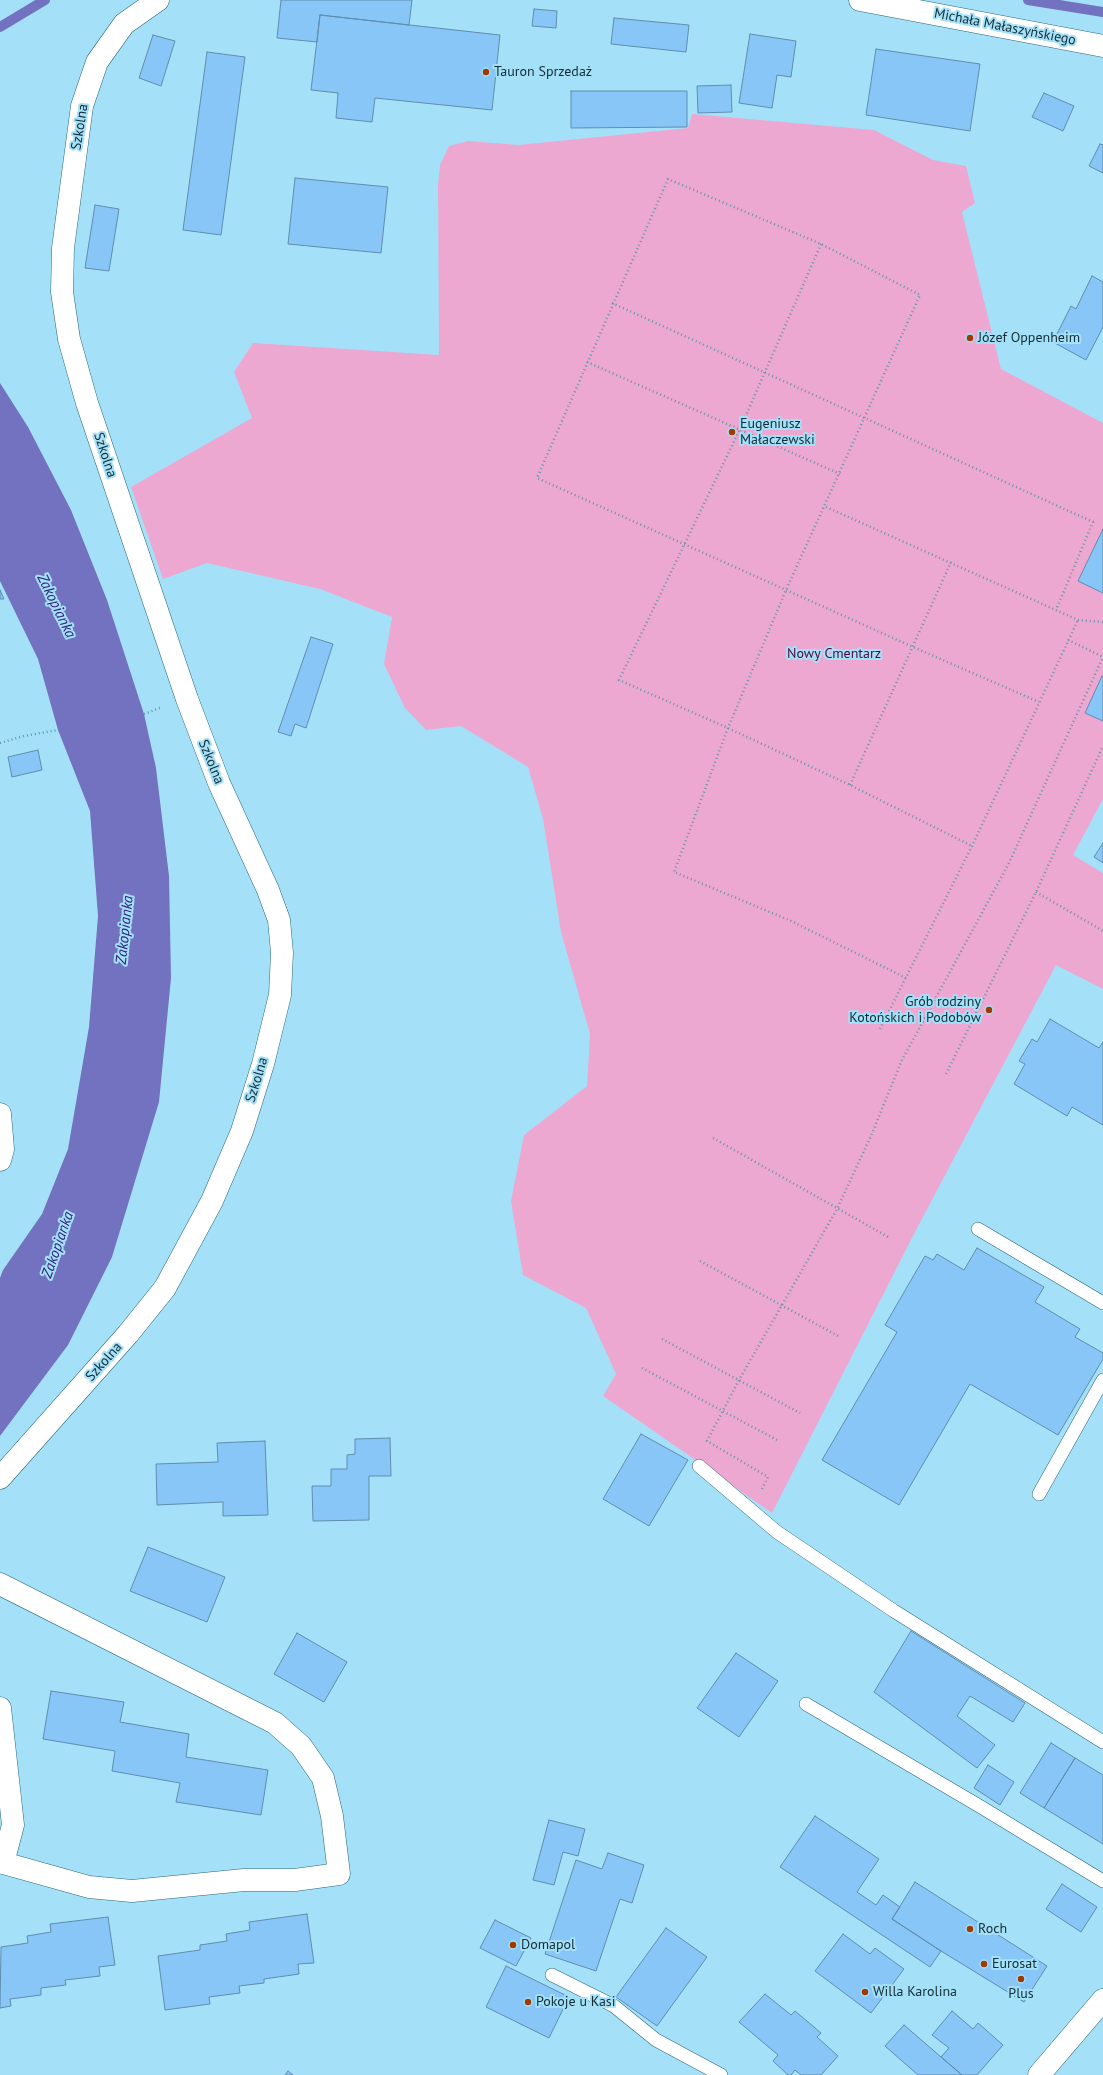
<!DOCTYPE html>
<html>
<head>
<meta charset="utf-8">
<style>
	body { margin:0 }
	canvas { display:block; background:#a4e1f8 }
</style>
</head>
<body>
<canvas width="1103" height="2075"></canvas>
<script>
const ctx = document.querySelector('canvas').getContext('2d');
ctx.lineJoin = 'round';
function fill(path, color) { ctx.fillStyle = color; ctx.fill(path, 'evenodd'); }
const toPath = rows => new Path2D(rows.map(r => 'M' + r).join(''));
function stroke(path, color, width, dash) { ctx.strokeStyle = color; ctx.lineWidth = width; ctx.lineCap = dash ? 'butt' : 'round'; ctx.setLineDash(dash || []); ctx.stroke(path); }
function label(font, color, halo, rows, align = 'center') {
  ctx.font = font + ' "PT Sans",sans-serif'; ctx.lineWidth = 4; ctx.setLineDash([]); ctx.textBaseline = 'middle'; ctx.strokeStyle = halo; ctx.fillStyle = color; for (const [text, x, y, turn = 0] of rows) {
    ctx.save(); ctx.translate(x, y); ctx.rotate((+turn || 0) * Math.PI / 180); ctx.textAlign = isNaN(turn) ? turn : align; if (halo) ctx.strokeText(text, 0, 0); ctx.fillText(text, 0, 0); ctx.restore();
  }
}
fill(toPath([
	[692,114,874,130,933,160,966,166,975,203,962,212,1001,369,1103,423,1103,799,1073,855,1103,873,1103,989,1056,965,914,1234,772,1513,603,1396,616,1374,586,1308,523,1275,511,1201,524,1135,587,1086,590,1034,561,932,543,819,528,767,461,726,426,730,405,708,384,664,392,617,320,589,207,563,163,579,131,487,252,418,234,372,253,343,439,355,438,185,440,165,449,146,468,141,518,145,688,128]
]), '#eda8d2');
fill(toPath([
	[0,383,28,427,71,510,107,600,144,714,156,768,169,876,171,978,159,1102,112,1257,68,1345,0,1436,0,1278,3,1270,42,1214,68,1149,89,1027,98,916,90,811,58,730,38,659,0,581]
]), '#7372c0');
stroke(toPath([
	[1028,0,1103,12],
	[0,27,45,0]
]), '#7372c0', 10);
const building = toPath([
	[281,0,412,0,409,25,320,15,317,42,277,38,281,0],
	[534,9,557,11,556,28,532,26,534,9],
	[320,15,500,35,492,110,375,98,372,122,336,118,338,93,311,90,320,15],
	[614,18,689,25,686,52,611,44,614,18],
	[750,34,796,41,791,77,777,75,772,108,739,103,750,34],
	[153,35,175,41,161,86,139,78,153,35],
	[876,49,980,64,970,131,866,115,876,49],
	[207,52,245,57,221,235,183,230,207,52],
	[731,85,732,112,698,113,697,86,731,85],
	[571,91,687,91,687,127,571,128,571,91],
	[1044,93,1074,106,1063,131,1032,117,1044,93],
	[1100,144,1103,145,1103,173,1089,166,1100,144],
	[295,178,388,187,381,253,288,244,295,178],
	[95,205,119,209,109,271,85,268,95,205],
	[1092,276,1103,282,1103,327,1086,360,1053,342,1071,306,1076,309,1092,276],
	[1103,529,1103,593,1078,581,1103,529],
	[0,590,4,599,0,599,0,590],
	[311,637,333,644,306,728,295,724,291,736,278,732,311,637],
	[1102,676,1103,677,1103,721,1085,713,1102,676],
	[38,750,42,770,12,777,8,757,38,750],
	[1103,843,1103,863,1094,857,1103,843],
	[1050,1019,1099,1048,1103,1042,1103,1125,1072,1107,1067,1116,1014,1084,1025,1064,1019,1061,1032,1039,1037,1042,1050,1019],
	[977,1248,1044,1287,1035,1302,1080,1329,1075,1337,1103,1353,1103,1359,1058,1435,970,1384,899,1505,822,1460,897,1332,885,1325,925,1256,933,1260,937,1254,964,1270,977,1248],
	[641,1434,688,1460,649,1526,603,1499,641,1434],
	[390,1438,391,1476,369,1476,369,1520,313,1521,312,1486,331,1486,331,1469,347,1469,347,1455,355,1454,355,1439,390,1438],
	[265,1441,268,1515,223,1516,223,1502,157,1505,156,1464,218,1462,217,1443,265,1441],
	[148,1547,225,1577,207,1622,130,1591,148,1547],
	[911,1631,1025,1703,1013,1722,970,1696,957,1716,995,1745,977,1768,874,1692,911,1631],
	[297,1633,347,1662,324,1702,274,1674,297,1633],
	[736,1653,778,1681,739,1737,697,1708,736,1653],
	[51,1691,124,1702,120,1722,189,1734,186,1757,268,1770,261,1815,176,1802,180,1783,112,1771,115,1751,43,1739,51,1691],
	[1051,1743,1075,1758,1044,1808,1020,1793,1051,1743],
	[1075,1758,1103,1775,1103,1844,1044,1808,1075,1758],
	[988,1765,1014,1782,1000,1805,974,1788,988,1765],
	[815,1816,879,1859,857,1892,876,1905,883,1895,900,1907,892,1919,941,1951,930,1967,780,1867,815,1816],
	[549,1820,585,1829,578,1856,563,1852,554,1885,533,1880,549,1820],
	[608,1853,644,1865,632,1903,620,1899,596,1971,545,1954,576,1860,602,1869,608,1853],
	[915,1882,1047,1966,1024,2002,941,1951,892,1919,915,1882],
	[1062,1884,1097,1907,1081,1932,1046,1909,1062,1884],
	[307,1914,314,1963,298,1964,299,1974,264,1979,264,1983,239,1986,240,1993,209,1997,210,2004,165,2010,158,1956,200,1950,200,1945,227,1941,226,1934,250,1930,249,1922,307,1914],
	[108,1917,115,1965,99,1967,100,1976,65,1980,66,1985,41,1988,41,1995,10,1999,11,2006,0,2008,1,1947,28,1943,27,1936,51,1932,50,1924,108,1917],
	[495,1920,531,1938,516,1966,480,1948,495,1920],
	[666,1928,707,1957,657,2026,616,1997,666,1928],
	[843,1934,870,1954,875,1948,904,1969,871,2013,815,1971,843,1934],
	[506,1966,569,1997,549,2038,486,2007,506,1966],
	[765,1994,791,2015,795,2011,821,2033,817,2037,838,2056,821,2075,801,2075,795,2070,791,2075,788,2075,773,2061,778,2055,739,2022,765,1994],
	[952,2011,973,2029,978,2023,1003,2045,977,2075,962,2075,941,2057,949,2048,932,2035,952,2011],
	[904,2025,941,2057,962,2075,918,2075,885,2046,904,2025],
	[288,2071,293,2075,285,2075,288,2071]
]);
fill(building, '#87c6f6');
stroke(building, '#618cae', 1);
const lane = toPath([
	[978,1229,1103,1303],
	[699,1466,777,1532,894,1611,1103,1742],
	[1039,1494,1103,1380],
	[806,1704,981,1807,1103,1881],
	[552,1975,614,2006,656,2040,721,2075]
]);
const street = toPath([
	[860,0,1103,46],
	[0,1114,3,1149,0,1160],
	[0,1478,128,1334,165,1288,212,1201,242,1131,263,1064,280,995,282,953,279,920,268,890,219,783,187,699,87,403,69,339,62,292,63,248,82,106,97,62,124,24,158,0],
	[0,1584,275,1723,301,1746,323,1778,332,1816,339,1874,295,1880,244,1880,132,1891,89,1887,0,1862],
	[0,1708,13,1825,3,1863]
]);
const secondary = toPath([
	[1039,2075,1103,2000]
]);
stroke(lane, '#2a667a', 14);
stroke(street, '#2a667a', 23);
stroke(secondary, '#2a667a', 23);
stroke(toPath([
	[821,244,740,429,619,680,728,728,850,785,972,846],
	[612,303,1093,522,1056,610],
	[587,362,840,474],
	[826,507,1078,620,1103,622],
	[1068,640,1103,657],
	[144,714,160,708],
	[0,743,24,736,58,730],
	[850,785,951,562],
	[1036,892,1103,931],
	[906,978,789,920,674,872,728,728,786,590,920,295,821,244,668,179,537,478,786,590,913,647,1039,702],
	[880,1029,972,846,1078,620],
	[946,1074,1036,892,1103,746],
	[713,1138,890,1238],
	[700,1261,840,1337],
	[662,1339,800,1413],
	[642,1368,779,1441],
	[762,1489,768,1477,707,1441,739,1380,837,1209,871,1136,901,1062,1009,863,1103,657]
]), '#6794a5', 2.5, [1, 3]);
stroke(lane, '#fff', 13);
stroke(street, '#fff', 22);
stroke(secondary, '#fff', 22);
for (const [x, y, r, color] of [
	[486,72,4,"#9f3b02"],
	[970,338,4,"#9f3b02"],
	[732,432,4,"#9f3b02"],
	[989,1010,4,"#9f3b02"],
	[970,1929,4,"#9f3b02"],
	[513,1945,4,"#9f3b02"],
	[984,1964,4,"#9f3b02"],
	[1021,1979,4,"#9f3b02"],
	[865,1992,4,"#9f3b02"],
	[528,2002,4,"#9f3b02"]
]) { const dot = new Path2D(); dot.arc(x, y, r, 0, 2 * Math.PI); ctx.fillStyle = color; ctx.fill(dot); stroke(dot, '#a4e1f8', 1.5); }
label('14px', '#142d36', '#a4e1f8', [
	["Michała Małaszyńskiego",1005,27,11],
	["Szkolna",80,127,-81],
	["Szkolna",105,455,72],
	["Szkolna",211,762,68],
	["Szkolna",257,1080,-73],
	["Szkolna",104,1362,-48]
]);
label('14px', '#142d36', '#a4e1f8', [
	["Tauron Sprzedaż",494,72],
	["Józef Oppenheim",978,338],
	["Eugeniusz",740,424],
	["Małaczewski",740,440],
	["Grób rodziny",981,1002,"right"],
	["Kotońskich i Podobów",981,1018,"right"],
	["Roch",978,1929],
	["Domapol",521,1945],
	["Eurosat",992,1964],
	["Willa Karolina",873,1992],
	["Plus",1021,1994,"center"],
	["Pokoje u Kasi",536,2002]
], 'left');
label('14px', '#50063c', '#a4e1f8', [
	["Nowy Cmentarz",834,654]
]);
label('italic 15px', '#30207d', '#a4e1f8', [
	["Zakopianka",56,606,64],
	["Zakopianka",125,930,-84],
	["Zakopianka",58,1245,-71]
]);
</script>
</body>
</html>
